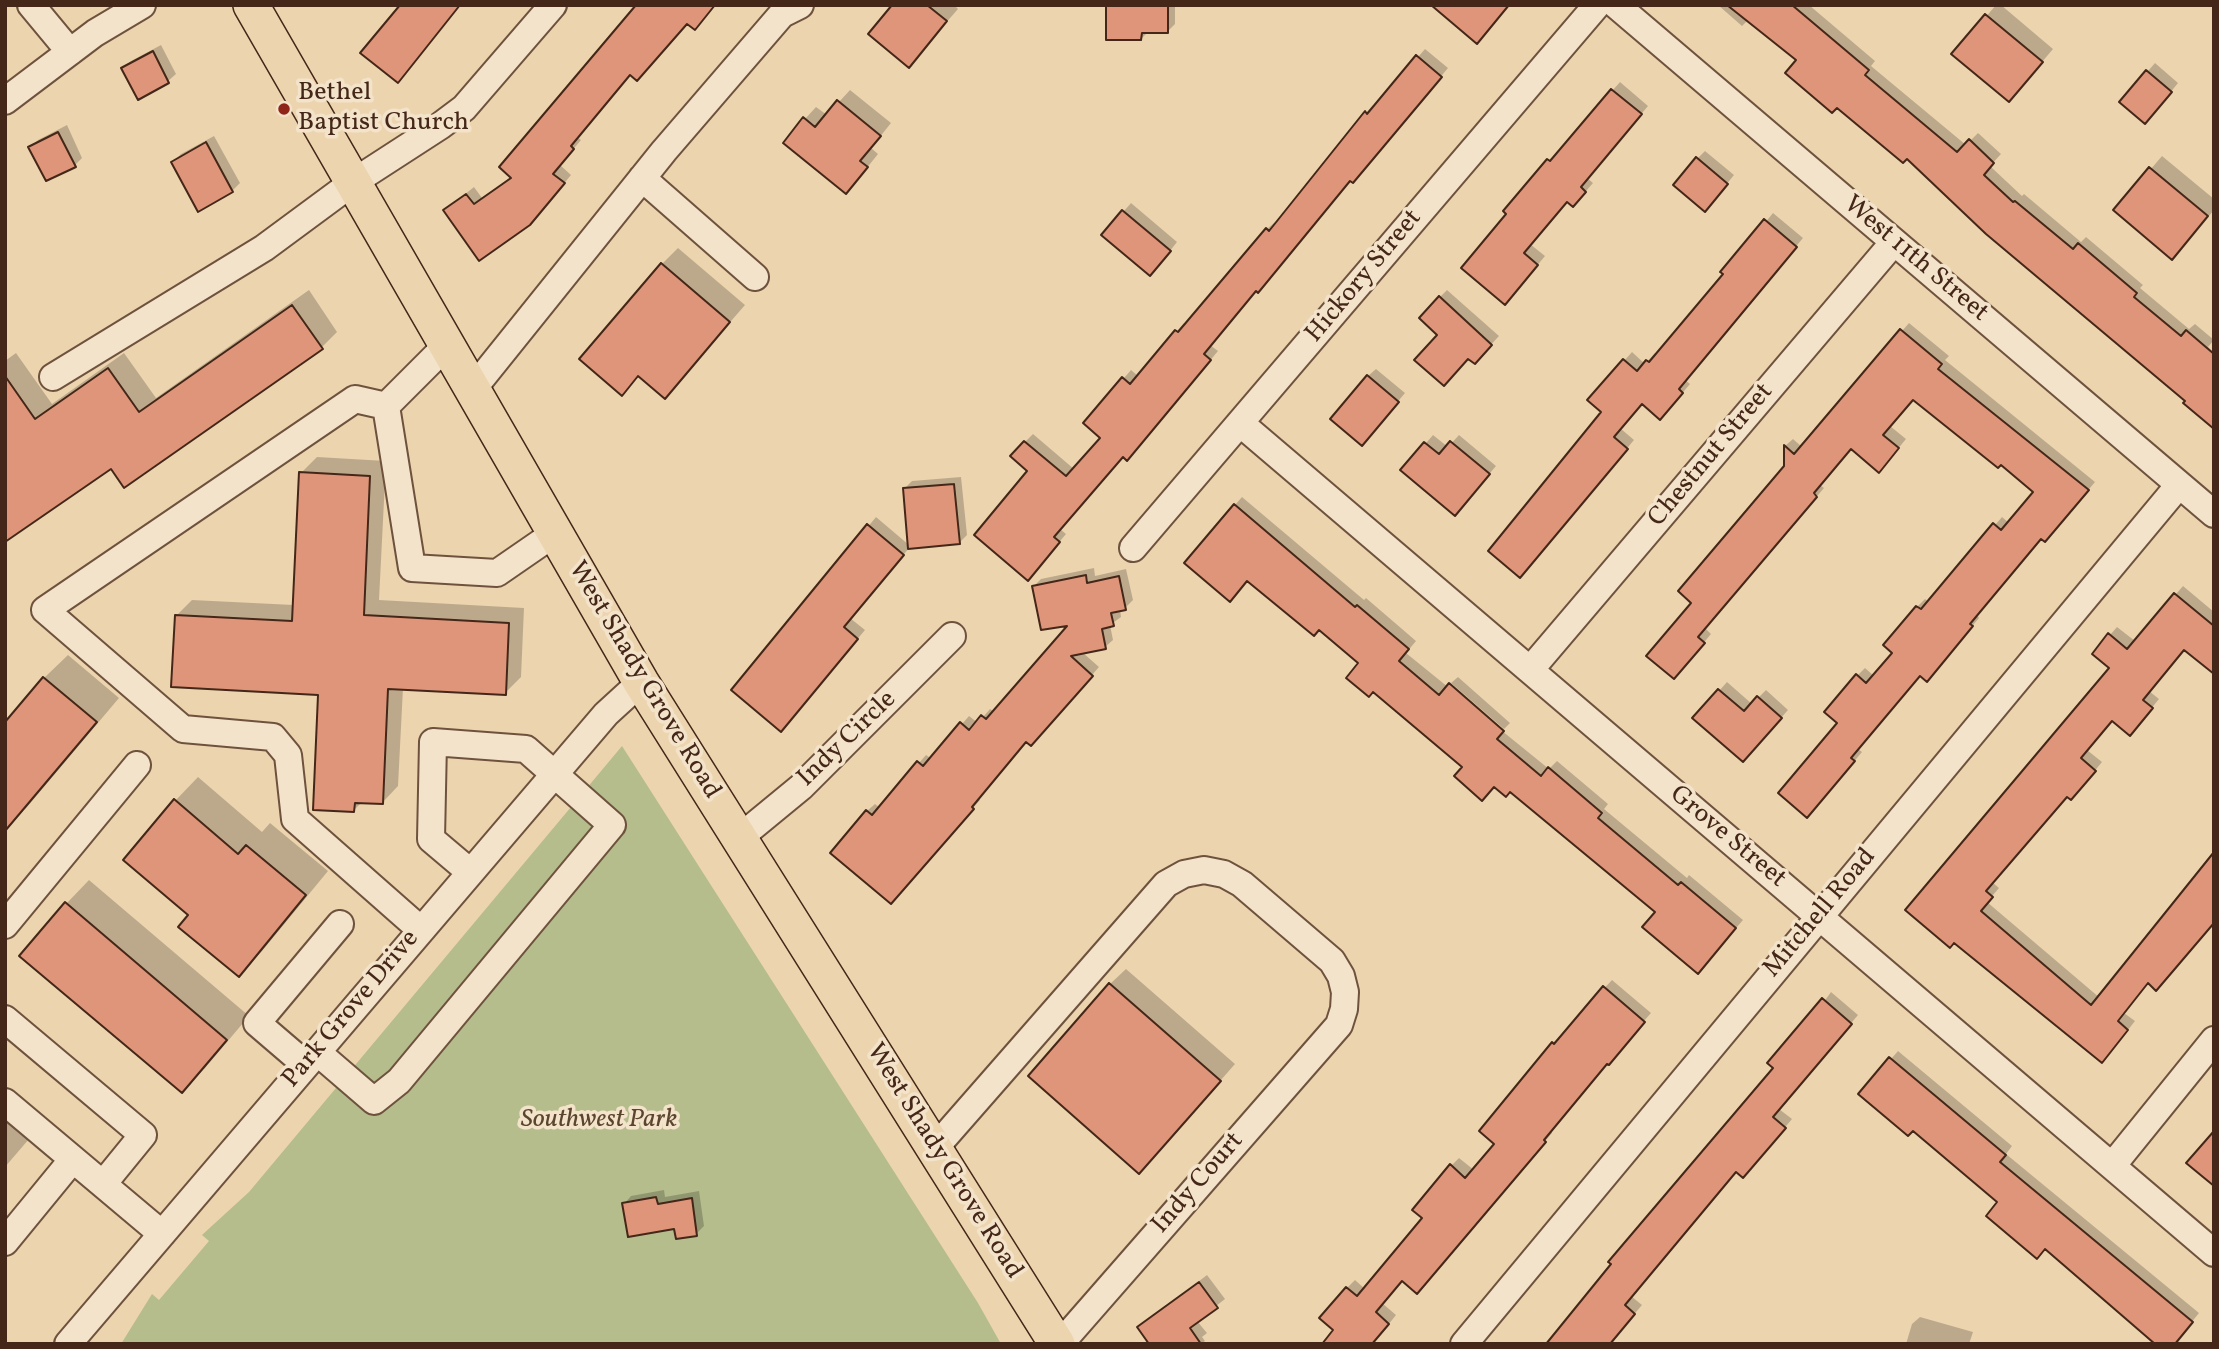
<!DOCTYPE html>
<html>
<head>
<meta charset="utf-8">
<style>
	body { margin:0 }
	#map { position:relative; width:2219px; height:1349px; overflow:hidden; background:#ecd4ae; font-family:Vollkorn,serif }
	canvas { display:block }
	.frame { position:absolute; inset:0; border:7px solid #442718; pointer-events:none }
</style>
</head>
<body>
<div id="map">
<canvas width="2219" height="1349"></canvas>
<div class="frame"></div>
</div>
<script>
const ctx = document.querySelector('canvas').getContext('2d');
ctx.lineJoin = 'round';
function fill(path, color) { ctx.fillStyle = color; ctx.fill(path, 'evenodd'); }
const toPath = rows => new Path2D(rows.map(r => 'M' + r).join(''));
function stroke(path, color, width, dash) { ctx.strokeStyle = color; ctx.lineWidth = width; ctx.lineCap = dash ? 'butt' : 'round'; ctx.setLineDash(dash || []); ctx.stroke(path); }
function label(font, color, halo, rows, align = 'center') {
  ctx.font = font + ' Vollkorn,serif'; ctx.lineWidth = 7; ctx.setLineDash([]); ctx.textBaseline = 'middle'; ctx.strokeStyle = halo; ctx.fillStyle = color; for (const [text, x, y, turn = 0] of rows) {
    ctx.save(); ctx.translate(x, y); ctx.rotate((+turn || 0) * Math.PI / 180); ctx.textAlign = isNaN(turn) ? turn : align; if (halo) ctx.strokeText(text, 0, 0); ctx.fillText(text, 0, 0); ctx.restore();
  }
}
fill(toPath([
	[622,746,978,1303,1001,1344,121,1344,152,1294,159,1300,209,1241,202,1235,249,1192]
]), '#b5bd8c');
fill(toPath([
	[639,5,715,5,702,20,687,22,630,74,577,137,581,140,560,165,571,175,538,215,445,210,474,187,482,198,512,176],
	[894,5,954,5,958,9,909,65],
	[1108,5,1175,5,1175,24,1167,32,1148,32,1141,39],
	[1718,5,1809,5,1875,61,1871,66,1966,145,1978,133,2001,154,1990,166,2022,196,2024,194,2081,242,2086,237,2143,285,2140,288,2189,329,2195,324,2214,340,2208,347,2214,353,2214,426,2188,401,1799,60,1748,20,1742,26],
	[1996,5,2001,5,2053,49,2020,88,1954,54],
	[161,45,176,74,168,81,123,69,131,61],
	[1425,49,1448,68,1360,173,1351,179,1210,345,1218,351,1135,451,1123,455,1060,529,1066,534,1035,571,1030,471,1025,442,1033,434,1074,469,1102,437,1085,423,1131,370,1138,376,1177,331,1184,323,1187,325,1267,229,1275,222,1277,223,1366,113,1373,105,1375,107],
	[2155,63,2178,83,2153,114,2121,102],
	[1620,82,1648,106,1587,178,1593,183,1581,197,1567,200,1530,244,1545,256,1513,295,1509,214,1506,211],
	[850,90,891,123,871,148,878,154,858,179,805,119,816,107,827,115],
	[67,125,82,158,75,165,30,148,38,140],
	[214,136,240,183,232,191,173,162,181,154],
	[1705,151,1734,175,1712,202,1697,159],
	[2162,156,2214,199,2214,210,2184,245,2116,210],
	[1131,203,1177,242,1158,266,1104,234],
	[1773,213,1803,238,1685,380,1690,384,1668,410,1643,402,1620,428,1634,440,1527,568,1603,412,1589,400,1632,352,1645,364,1655,353,1657,355],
	[678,248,745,305,665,397,640,375,622,393,662,264],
	[309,290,337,332,321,348,112,467,5,540,5,361,16,353,52,404,124,353,156,398],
	[1447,290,1499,336,1475,362,1440,335,1440,297],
	[1909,323,1949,356,1945,360,2095,482,2053,532,2042,537,1977,615,1979,618,1934,672,1920,674,1858,749,1862,752,1815,808,1839,723,1857,676,1865,668,1874,676,1894,652,1885,645,1917,607,1925,599,1929,602,2002,517,2009,523,2035,492,2001,463,1913,398,1890,426,1906,439,1886,463,1851,447,1820,485,1824,488,1705,628,1711,634,1682,669,1694,602,1785,467,1785,446,1793,439,1802,447],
	[1376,369,1405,393,1369,436,1368,376],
	[1433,435,1448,447,1459,435,1496,466,1462,506,1403,470],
	[317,457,386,461,379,600,524,608,521,677,505,693,403,688,398,786,382,803,362,802,354,810,320,693,176,616,192,600,294,605,301,473],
	[961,477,967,535,959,543,910,547,850,618,865,630,788,722,733,690,876,517,909,545,904,489,912,481],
	[1242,497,1364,600,1366,598,1416,641,1406,653,1549,769,1557,761,1608,804,1604,809,1687,878,1689,875,1743,920,1705,964,1658,912,1510,790,1495,785,1465,767,1360,663,1235,505],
	[1094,568,1095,576,1126,569,1133,600,1125,608,1120,609,1121,617,1110,625,1113,640,1105,647,1082,652,1099,667,1039,736,1027,740,978,798,980,800,899,894,867,811,875,804,880,808,919,763,926,755,932,759,969,716,978,723,990,709,995,712,1072,623,1033,587,1041,579],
	[2183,586,2214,612,2214,658,2185,648,2149,691,2159,699,2137,726,2112,719,2087,750,2102,762,2079,790,2067,795,1992,882,1999,888,1987,902,2100,998,2148,982,2124,1013,2135,1021,2110,1053,1955,941,2112,667,2110,635,2117,627,2135,641],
	[68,655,119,698,27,807,5,829,5,724,44,678],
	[1458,677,1510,723,1504,729,1451,683],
	[1727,682,1752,704,1766,690,1788,710,1751,752,1695,718],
	[198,777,262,832,270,823,328,871,262,951,238,975,190,915,175,801],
	[89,880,249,1016,205,1068,182,1091,66,904],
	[1126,969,1235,1064,1155,1155,1110,984],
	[1612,980,1651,1013,1608,1062,1550,1131,1552,1133,1424,1284,1402,1279,1382,1303,1396,1315,1373,1344,1324,1344,1336,1330,1347,1288,1355,1280,1365,1289,1424,1218,1451,1166,1459,1158,1474,1170,1496,1144,1481,1131,1553,1043],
	[1831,992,1858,1015,1779,1109,1792,1119,1751,1168,1737,1170,1631,1296,1642,1305,1609,1344,1595,1344,1776,1068],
	[1898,1051,2012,1146,2006,1154,2199,1313,2174,1344,1913,1129,1861,1094],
	[5,1094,41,1125,5,1167],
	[664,1190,665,1197,699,1191,704,1226,696,1234,624,1204,631,1196],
	[1207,1275,1225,1299,1197,1321,1207,1333,1202,1337,1205,1341,1201,1344,1151,1344,1139,1327],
	[1920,1317,1973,1332,1969,1344,1906,1344,1912,1324]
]), '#0003');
const building = toPath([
	[400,5,460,5,398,83,360,53,400,5],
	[636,5,715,5,695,30,687,24,637,81,630,75,571,146,574,149,553,174,565,183,530,225,479,261,443,210,466,194,474,204,511,178,499,167,636,5],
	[892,5,927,5,947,21,909,68,868,34,892,5],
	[1106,5,1168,5,1168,33,1142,33,1141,40,1106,40,1106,5],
	[1431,5,1509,5,1477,44,1431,5],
	[1727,5,1792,5,1869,70,1865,75,1957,152,1969,139,1994,163,1984,175,2013,202,2015,201,2073,249,2078,243,2137,293,2134,297,2181,336,2186,330,2214,354,2214,429,2183,403,2185,401,1986,234,1907,159,1903,163,1837,108,1832,113,1785,73,1796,60,1727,5],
	[1985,14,2043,62,2009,102,1951,54,1985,14],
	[153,51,169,83,138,100,121,68,153,51],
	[1416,55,1442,77,1353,183,1350,181,1258,293,1256,291,1204,354,1211,360,1127,461,1123,457,1054,537,1060,542,1028,581,974,535,1027,471,1010,456,1024,441,1066,476,1100,438,1083,423,1122,377,1130,384,1175,330,1178,332,1266,228,1269,231,1365,111,1367,114,1416,55],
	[2146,70,2172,92,2145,124,2119,102,2146,70],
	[1611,89,1642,114,1581,187,1586,192,1573,207,1567,202,1524,253,1538,265,1505,305,1461,268,1506,214,1503,211,1547,159,1550,161,1611,89],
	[837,100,881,136,860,161,868,167,846,194,783,143,803,117,815,127,837,100],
	[58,132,76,167,46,181,28,147,58,132],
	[206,142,233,192,198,212,171,162,206,142],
	[1696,157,1728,184,1705,212,1673,185,1696,157],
	[2149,167,2208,216,2172,260,2113,210,2149,167],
	[1122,210,1171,251,1150,276,1101,235,1122,210],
	[1764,219,1797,247,1679,389,1683,393,1660,420,1642,404,1614,437,1628,449,1520,578,1488,551,1601,412,1587,400,1623,359,1637,371,1646,360,1649,362,1723,274,1720,272,1764,219],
	[661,263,730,322,665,399,638,376,622,396,579,359,661,263],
	[1439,296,1492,345,1475,364,1468,359,1444,386,1414,360,1437,335,1419,318,1439,296],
	[292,305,323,349,124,488,111,469,5,542,5,376,35,419,108,368,139,412,292,305],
	[1900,329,1942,364,1938,369,2089,490,2045,542,2041,539,1970,624,1973,626,1927,682,1920,676,1851,758,1855,761,1807,818,1778,793,1837,723,1824,712,1856,674,1866,683,1892,653,1883,645,1916,606,1921,609,1993,523,2001,530,2033,492,2001,465,1998,468,1913,400,1883,435,1899,448,1879,473,1851,449,1814,493,1817,497,1698,637,1705,643,1674,679,1646,656,1691,603,1678,591,1784,466,1784,445,1794,454,1900,329],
	[1367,375,1399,402,1362,446,1330,419,1367,375],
	[1450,441,1490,474,1455,516,1400,470,1424,442,1439,454,1450,441],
	[299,472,370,476,364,615,509,623,506,695,388,689,383,804,355,803,354,812,313,810,318,695,171,687,175,615,292,621,299,472],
	[954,484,960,544,908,549,903,488,954,484],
	[1234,504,1355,607,1357,605,1409,649,1399,661,1439,695,1449,683,1504,731,1497,739,1541,776,1548,767,1602,813,1598,818,1678,885,1681,882,1736,928,1698,974,1642,927,1655,912,1510,792,1506,797,1494,787,1482,801,1454,776,1462,767,1373,692,1369,697,1346,678,1358,663,1319,630,1314,636,1247,581,1230,602,1184,563,1234,504],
	[867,524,904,555,844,627,858,639,781,732,731,690,867,524],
	[1086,575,1087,583,1119,576,1126,610,1111,613,1114,626,1102,629,1106,649,1071,656,1093,676,1031,746,1026,742,972,807,974,809,891,904,830,853,866,810,872,815,917,761,923,766,960,722,969,730,981,715,986,719,1067,626,1041,630,1032,586,1086,575],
	[2174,593,2214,626,2214,674,2184,650,2143,700,2153,708,2130,736,2112,721,2081,758,2096,771,2071,800,2067,797,1986,891,1993,897,1981,911,2091,1005,2214,852,2214,923,2156,991,2148,983,2118,1021,2128,1030,2102,1063,1954,943,1950,948,1905,910,2109,668,2092,654,2108,633,2127,649,2174,593],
	[43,677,97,722,5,831,5,722,43,677],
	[1718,689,1744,711,1757,696,1782,718,1743,762,1692,718,1718,689],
	[174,799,238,854,246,845,306,895,239,977,178,927,188,915,123,860,174,799],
	[65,902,227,1040,182,1093,19,956,65,902],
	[1109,983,1221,1081,1139,1174,1028,1076,1109,983],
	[1603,986,1645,1022,1609,1065,1607,1064,1544,1140,1546,1142,1417,1294,1402,1281,1376,1312,1389,1324,1372,1344,1322,1344,1333,1330,1319,1318,1346,1287,1357,1296,1422,1218,1412,1210,1450,1164,1465,1178,1494,1144,1479,1131,1552,1042,1554,1044,1603,986],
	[1822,998,1852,1024,1773,1117,1786,1128,1743,1178,1736,1172,1625,1305,1635,1314,1610,1344,1546,1344,1611,1264,1608,1262,1773,1068,1767,1063,1822,998],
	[1889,1057,2006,1155,2000,1162,2193,1322,2175,1344,2155,1344,2045,1249,2037,1259,1986,1216,1997,1202,1913,1131,1908,1136,1858,1094,1889,1057],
	[2214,1131,2214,1186,2186,1163,2214,1131],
	[656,1197,658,1204,692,1198,697,1236,676,1239,674,1229,628,1237,622,1203,656,1197],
	[1199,1282,1218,1308,1190,1328,1201,1344,1149,1344,1137,1327,1199,1282]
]);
fill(building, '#df9579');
stroke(building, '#442718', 2);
const minor = toPath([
	[31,5,70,52],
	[1616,5,2214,514],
	[5,101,95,33,142,5],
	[642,178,755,277],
	[53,377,264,248,352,183,440,126,464,108,553,5],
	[472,390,664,151,782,14,800,5],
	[386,406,355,399,45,610,183,729,273,737,288,755,295,819,421,930],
	[386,406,412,568,497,573,555,533],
	[386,406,446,346],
	[1240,423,2214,1253],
	[1133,548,1597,5],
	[1530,670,1894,242],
	[739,838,801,787,952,636],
	[5,925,137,765],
	[5,1019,143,1135,103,1184],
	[317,1052,374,1101,399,1081,612,825,526,749,433,742,431,839,470,872],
	[306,1065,257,1023,340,924],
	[5,1102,162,1234],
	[934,1149,1166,884,1184,874,1204,870,1224,874,1242,884,1332,961,1341,976,1345,992,1344,1009,1339,1025,1060,1344],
	[2112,1166,2214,1040],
	[5,1242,73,1159],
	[68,1344,606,714,641,682],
	[1464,1344,2179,485]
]);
const major = toPath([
	[251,5,641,682,1057,1344]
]);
stroke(minor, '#6e523e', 30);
stroke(major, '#442718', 38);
stroke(minor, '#f3e3ca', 26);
stroke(major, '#ecd4ae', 35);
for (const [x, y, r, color] of [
	[284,109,7,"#8f2418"]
]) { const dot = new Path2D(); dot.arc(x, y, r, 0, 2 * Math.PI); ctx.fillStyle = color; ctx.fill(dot); stroke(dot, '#f3e3ca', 2.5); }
label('26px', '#442718', '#f3e3ca', [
	["Bethel",298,94],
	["Baptist Church",298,124]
], 'left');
label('26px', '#442718', '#f3e3ca', [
	["West 11th Street",1915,260,40],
	["Hickory Street",1365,277,-50],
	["Chestnut Street",1712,456,-50],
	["West Shady Grove Road",643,681,59],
	["Indy Circle",848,740,-44],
	["Grove Street",1727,838,40],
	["Mitchell Road",1821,914,-50],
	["Park Grove Drive",352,1010,-50],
	["West Shady Grove Road",943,1162,58],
	["Indy Court",1199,1184,-49]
]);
label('italic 26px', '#5b452f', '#f3e3ca', [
	["Southwest Park",599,1121]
]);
</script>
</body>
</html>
